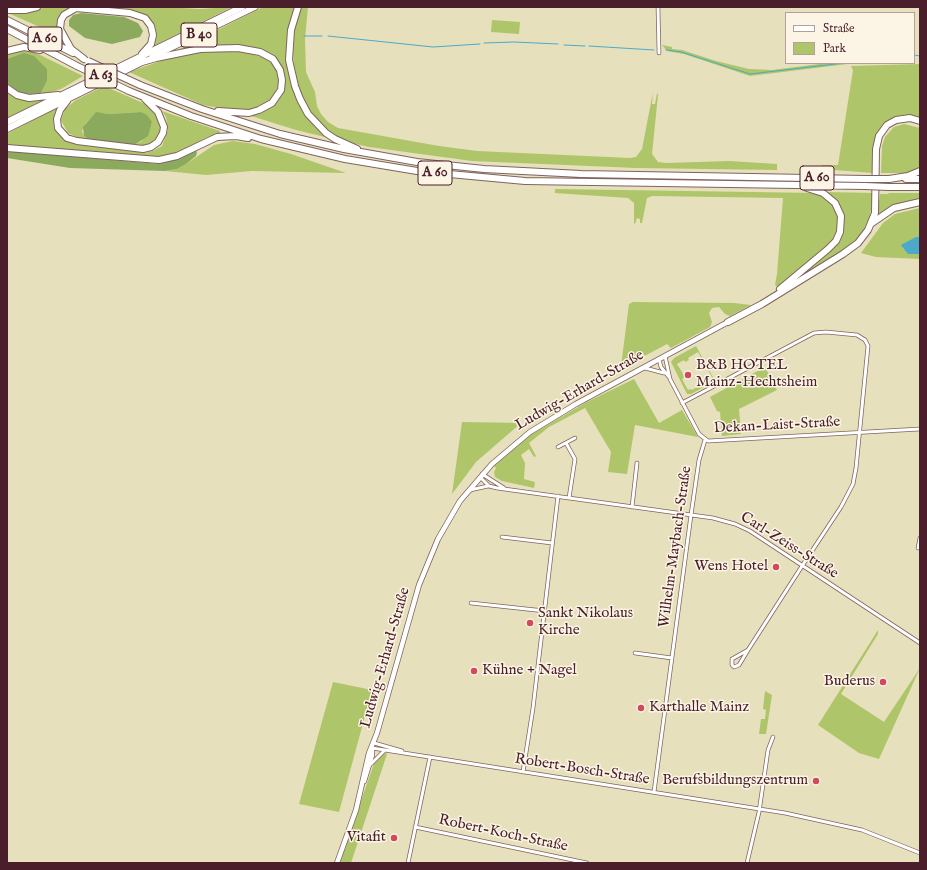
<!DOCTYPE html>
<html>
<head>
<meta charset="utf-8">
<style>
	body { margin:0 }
	#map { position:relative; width:927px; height:870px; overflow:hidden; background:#e7e0bd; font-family:"IM FELL English",serif }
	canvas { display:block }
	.frame { position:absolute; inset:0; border:8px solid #4a1f2b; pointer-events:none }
	.legend { position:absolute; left:785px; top:12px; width:130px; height:52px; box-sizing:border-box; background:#fcf5e5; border:1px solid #b59f9b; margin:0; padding:5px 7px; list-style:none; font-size:12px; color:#4a1f2b }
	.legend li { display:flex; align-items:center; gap:8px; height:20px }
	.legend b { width:20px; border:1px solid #b59f9b }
</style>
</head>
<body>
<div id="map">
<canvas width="927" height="870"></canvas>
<div class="frame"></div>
<ul class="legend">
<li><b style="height:5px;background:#fff"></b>Straße</li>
<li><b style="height:11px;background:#afc569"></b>Park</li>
</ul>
</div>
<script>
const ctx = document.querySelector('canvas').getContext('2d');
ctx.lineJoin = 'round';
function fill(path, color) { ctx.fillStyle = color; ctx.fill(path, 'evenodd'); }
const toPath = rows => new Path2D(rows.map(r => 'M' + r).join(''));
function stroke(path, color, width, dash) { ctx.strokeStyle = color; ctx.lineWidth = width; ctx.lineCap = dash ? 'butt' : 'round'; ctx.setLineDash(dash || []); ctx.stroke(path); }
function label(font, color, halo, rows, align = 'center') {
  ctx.font = font + ' "IM FELL English",serif'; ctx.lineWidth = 3; ctx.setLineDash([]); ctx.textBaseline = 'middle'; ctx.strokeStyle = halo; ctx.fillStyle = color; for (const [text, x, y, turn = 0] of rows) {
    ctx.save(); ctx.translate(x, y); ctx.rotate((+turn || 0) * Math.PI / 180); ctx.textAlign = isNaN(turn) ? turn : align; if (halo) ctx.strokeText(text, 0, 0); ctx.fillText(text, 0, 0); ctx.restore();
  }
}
fill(toPath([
	[46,7,70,7,64,11,57,24,60,36,8,13,26,13],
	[99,7,165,7,199,9,232,7,152,47,156,33,155,26,148,17,129,10],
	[263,7,295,7,286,52,290,80,302,110,310,120,329,138,296,130,248,115,269,107,276,103,285,85,282,69,270,54,264,51,247,46,220,45,174,52],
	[301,7,308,7,305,39,306,72,315,92,317,106,321,114,328,122,338,128,439,146,477,151,630,158,636,157,642,149,653,92,652,104,655,104,657,93,658,95,652,154,658,162,666,163,729,161,777,164,777,170,636,168,472,161,369,147,347,142,329,132,319,123,307,106,301,93,294,69,293,52,294,29],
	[492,20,520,22,519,34,491,32],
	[662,45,672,47,672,49,682,50,716,61,749,69,772,70,827,63,856,63,750,76,684,54,667,51],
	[19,50,30,50,83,76,61,89,42,95,41,93,47,81,24,54,7,59,7,55],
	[239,51,266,58,277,69,280,82,274,97,268,103,253,110,230,110,203,105,129,72,172,57,190,53],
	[920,64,920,119,916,117,883,126,873,173,821,169,822,165,838,165,853,70,851,66],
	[104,86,150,106,157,114,161,128,161,135,153,144,141,147,133,146,142,141,152,123,141,112,108,114,96,113,86,123,82,131,84,136,95,140,84,140,68,133,61,120,65,109,76,100],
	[7,91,44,99,44,100,7,118],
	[58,107,53,119,54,128,61,137,74,144,145,153,153,151,162,146,168,130,166,117,162,111,220,131,220,134,207,137,175,154,156,157,7,145,7,134],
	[904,124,920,128,920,169,906,173,881,173,882,146,885,137,894,127],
	[233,141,255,144,291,154,346,173,252,171,206,175,165,171,177,169,186,164,214,145],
	[555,189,817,193,824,196,832,202,839,214,840,225,831,244,778,287,775,285,777,274,783,198,652,196,647,198,642,223,640,223,640,219,637,218,635,224,634,223,634,203,628,198,555,193],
	[825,192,874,193,869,221,859,237,849,247,782,288,833,247,843,218],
	[889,193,920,193,920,200,877,216,880,194,888,194],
	[920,208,920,259,876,257,861,253,883,223,895,214],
	[633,302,734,303,751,305,730,316,725,314,719,307,712,308,709,313,712,322,710,327,671,348,667,344,622,368,621,366,629,304],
	[696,346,715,381,707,386,704,380,706,383,713,379,708,370,701,373,708,370,703,361,696,365,703,361,698,352,688,358,689,360,685,362,684,360,677,364,685,377,682,379,688,390,691,389,692,390,702,384,704,387,691,394,687,394,671,362,674,358],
	[765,367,777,390,739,409,741,434,722,436,720,412,717,411,710,397],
	[634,379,659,423,682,410,698,437,635,425,627,474,608,472,611,452,585,408,549,427,529,443,536,456,534,457,529,449,521,455,525,463,524,479,535,482,534,488,502,481,495,477,494,472,496,468,494,466,496,464,532,434,587,402],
	[462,422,521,423,476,462,452,494],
	[878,630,878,634,841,694,884,722,920,668,879,759,859,753,818,725],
	[333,682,372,690,339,812,299,804],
	[765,691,772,695,766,734,759,734,761,719,765,719,766,710,763,709],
	[385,753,387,754,351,863,339,863,375,761]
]), '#afc569');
fill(toPath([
	[81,13,124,17,138,23,143,31,140,37,112,44,85,38,69,26,69,20,73,15],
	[24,53,34,56,47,69,47,81,41,93,30,94,19,92,7,83,7,59],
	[96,112,108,114,141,112,147,115,152,122,148,136,133,146,89,139,84,136,83,127],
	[195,150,197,152,196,156,186,164,177,169,165,171,70,168,7,158,7,151,159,164,181,158]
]), '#8baa5d');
fill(toPath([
	[916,237,920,237,920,254,908,254,901,245]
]), '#4baaca');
stroke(toPath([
	[304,36,322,36],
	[328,36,433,47,480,44],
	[484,43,514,42,558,44],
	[564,45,585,46],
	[589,46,654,50],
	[666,50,681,52,750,74,844,63],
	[914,55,920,56]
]), '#4baaca', 1);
const minor = toPath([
	[658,7,659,53],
	[665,356,670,379,699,434,708,441,920,429],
	[659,359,661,367,669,377],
	[645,368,664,373],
	[682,403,814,333,826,332,857,335,865,340,868,346,856,468,853,484,841,507,804,563,748,650,739,665,734,667,732,665,732,659,748,650],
	[566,443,575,459,569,498],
	[558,447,575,438],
	[482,474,504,488],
	[480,477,489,486,497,488,713,518,735,524,750,531,920,643],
	[470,490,488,486],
	[632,507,637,463],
	[502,537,552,543],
	[918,548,920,538],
	[471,603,545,611],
	[635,653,672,658],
	[374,743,402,751],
	[372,748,785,813,862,830,920,853],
	[371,764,384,751],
	[523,772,533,708,558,496],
	[654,792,691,515,699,460,705,440],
	[415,827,587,863],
	[408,863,430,757],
	[747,863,759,812,768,750,773,737]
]);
const secondary = toPath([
	[364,781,372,755,372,748],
	[337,863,356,810,369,753,377,733,419,585,438,539,460,501,492,464,530,432,576,404,728,322]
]);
const trunk = toPath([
	[152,57,255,7]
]);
const motorway = toPath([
	[298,7,291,30,289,60,295,86,300,99,308,114,326,133,335,139,357,149],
	[7,10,25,10,37,7],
	[7,20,73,53],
	[7,29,77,66],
	[7,51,24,47,40,50],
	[84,59,71,49,60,29,61,20,64,15,76,8,130,13,145,18,151,26,153,35,151,44,142,54],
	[140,85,202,109,280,134,344,149,417,162,484,169,581,174,865,179],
	[7,88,17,95,29,98,58,95],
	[129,91,191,116,261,139,345,159,417,171,525,181,865,186],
	[67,101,60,110,57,119,58,128,67,138,77,141,143,149,151,147,158,142,163,133,164,127,158,112,145,99],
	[7,122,242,7],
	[7,129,142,62,156,58,200,49,238,48,260,52,273,59,280,70,282,80,281,90,272,103,259,110,249,113,218,111],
	[7,148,159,160,177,156,217,137,236,136,248,138],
	[889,179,908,176,920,171],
	[906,179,920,179],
	[889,187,920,187],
	[872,223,894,208,920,202],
	[780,289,828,249,836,241,840,232,841,216,835,203,823,193,807,188],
	[728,322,762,304,843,254,858,243,868,230,875,213,876,149,879,136,887,125,896,120,910,118,920,121]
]);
stroke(minor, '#81635e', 4.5);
stroke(secondary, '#81635e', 6);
stroke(trunk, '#81635e', 7);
stroke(motorway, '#81635e', 8);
stroke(minor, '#fff', 3);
stroke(secondary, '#fff', 4.5);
stroke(trunk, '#fff', 5.5);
stroke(motorway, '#fff', 6);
const motorwayBridge = toPath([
	[88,61,140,85],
	[77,66,129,91],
	[865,179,889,179],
	[865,186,889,187]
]);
stroke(motorwayBridge, '#81635e', 8, []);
stroke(motorwayBridge, '#fff', 6);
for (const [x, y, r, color] of [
	[688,375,4,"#d1495b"],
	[776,567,4,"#d1495b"],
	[530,623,4,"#d1495b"],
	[474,671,4,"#d1495b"],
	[883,682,4,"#d1495b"],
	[641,708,4,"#d1495b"],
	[816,781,4,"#d1495b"],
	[394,838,4,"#d1495b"]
]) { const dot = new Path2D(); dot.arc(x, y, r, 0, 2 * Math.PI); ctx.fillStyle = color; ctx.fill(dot); stroke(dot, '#fcf5e5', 1.5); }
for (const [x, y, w] of [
	[199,35,36],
	[45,39,34],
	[101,76,32],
	[435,173,34],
	[817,178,34]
]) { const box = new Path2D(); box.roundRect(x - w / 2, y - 12, w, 24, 3); ctx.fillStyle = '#fcf5e5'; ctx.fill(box); stroke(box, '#4a1f2b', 1); }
label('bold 14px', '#4a1f2b', null, [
	["B 40",199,35],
	["A 60",45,39],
	["A 63",101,76],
	["A 60",435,173],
	["A 60",817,178]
]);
label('15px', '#4a1f2b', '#fcf5e5', [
	["B&B HOTEL",696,366],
	["Mainz-Hechtsheim",696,383],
	["Wens Hotel",768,567,"right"],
	["Sankt Nikolaus",538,614],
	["Kirche",538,631],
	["Kühne + Nagel",482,671],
	["Buderus",875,682,"right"],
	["Karthalle Mainz",649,708],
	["Berufsbildungszentrum",808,781,"right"],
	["Vitafit",386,838,"right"]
], 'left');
label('15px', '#4a1f2b', '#fcf5e5', [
	["Ludwig-Erhard-Straße",580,391,-30],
	["Dekan-Laist-Straße",777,426,-3],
	["Carl-Zeiss-Straße",789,546,32],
	["Wilhelm-Maybach-Straße",676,547,-82],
	["Ludwig-Erhard-Straße",386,658,-74],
	["Robert-Bosch-Straße",582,770,9],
	["Robert-Koch-Straße",503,834,12]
]);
</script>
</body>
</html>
